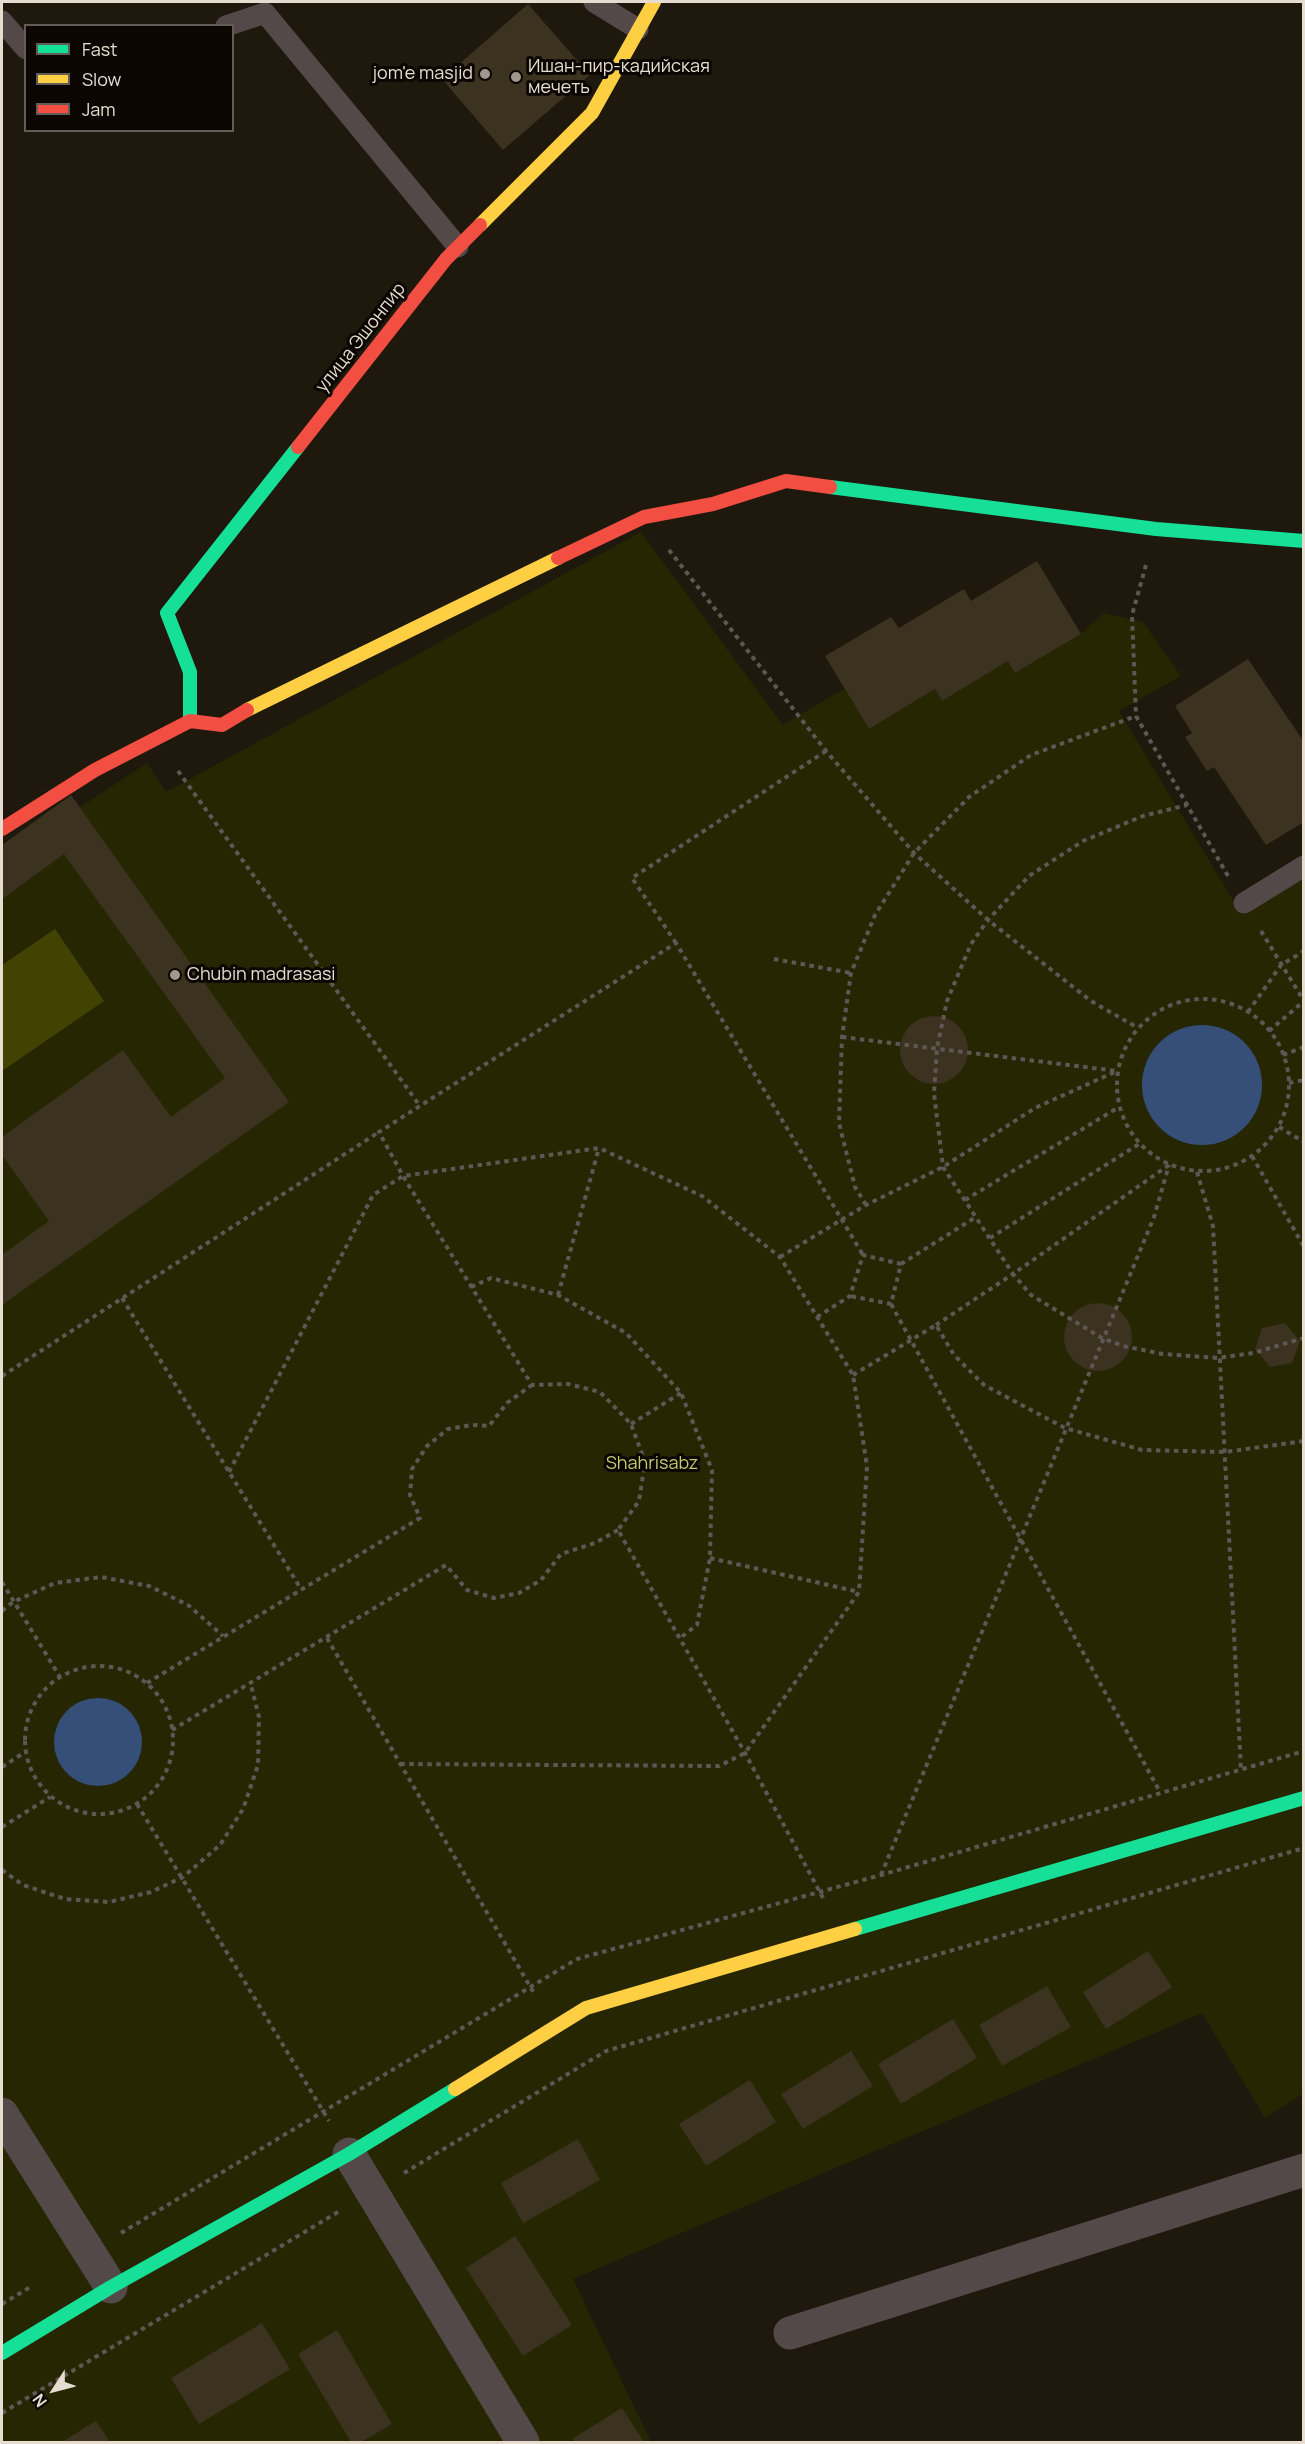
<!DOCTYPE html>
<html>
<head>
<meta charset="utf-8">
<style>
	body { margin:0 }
	#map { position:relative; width:1305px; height:2444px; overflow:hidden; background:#1e180d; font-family:Manrope,sans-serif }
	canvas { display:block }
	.frame { position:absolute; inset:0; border:3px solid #e6ddd0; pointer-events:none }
	.legend { position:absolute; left:24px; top:24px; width:210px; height:108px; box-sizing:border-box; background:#0b0601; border:2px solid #635c54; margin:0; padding:8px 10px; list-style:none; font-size:18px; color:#e6ddd0 }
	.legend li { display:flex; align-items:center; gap:12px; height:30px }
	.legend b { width:30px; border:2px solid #635c54 }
	.north { position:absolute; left:24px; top:2360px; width:60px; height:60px; -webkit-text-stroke:4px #0b0601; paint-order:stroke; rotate:234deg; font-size:16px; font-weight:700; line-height:24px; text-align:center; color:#e6ddd0 }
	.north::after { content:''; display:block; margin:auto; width:21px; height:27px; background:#e6ddd0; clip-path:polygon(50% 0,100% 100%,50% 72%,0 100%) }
</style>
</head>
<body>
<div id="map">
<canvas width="1305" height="2444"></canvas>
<div class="frame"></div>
<ul class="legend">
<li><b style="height:8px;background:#16e098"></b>Fast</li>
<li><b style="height:8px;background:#ffcf43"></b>Slow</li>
<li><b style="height:8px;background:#f24e42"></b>Jam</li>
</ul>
<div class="north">N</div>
</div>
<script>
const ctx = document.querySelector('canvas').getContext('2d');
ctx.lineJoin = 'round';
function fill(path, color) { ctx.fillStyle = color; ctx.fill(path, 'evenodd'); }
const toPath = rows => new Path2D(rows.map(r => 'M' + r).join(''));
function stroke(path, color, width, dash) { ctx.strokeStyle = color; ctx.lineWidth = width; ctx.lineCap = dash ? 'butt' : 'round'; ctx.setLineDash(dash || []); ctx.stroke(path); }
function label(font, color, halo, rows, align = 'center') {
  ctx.font = font + ' Manrope,sans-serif'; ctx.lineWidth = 6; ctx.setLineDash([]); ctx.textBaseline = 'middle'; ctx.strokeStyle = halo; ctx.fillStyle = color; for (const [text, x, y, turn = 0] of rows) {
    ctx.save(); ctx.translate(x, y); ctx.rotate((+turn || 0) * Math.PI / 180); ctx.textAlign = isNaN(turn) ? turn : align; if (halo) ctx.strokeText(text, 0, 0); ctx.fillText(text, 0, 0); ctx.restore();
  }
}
fill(toPath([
	[641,532,783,725,845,688,869,729,935,689,942,701,1008,661,1015,673,1081,634,1104,613,1143,622,1181,676,1119,711,1242,915,1303,878,1303,2094,1265,2118,1202,2013,573,2279,651,2442,2,2442,2,859,147,763,166,792]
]), '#262603');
fill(toPath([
	[55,929,104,1001,2,1071,2,965]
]), '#424202');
fill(toPath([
	'1142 1085a60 60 0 1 1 120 0a60 60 0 1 1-120 0Z',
	'54 1742a44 44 0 1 1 88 0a44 44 0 1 1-88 0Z'
]), '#354f79');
fill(toPath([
	[528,4,590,75,503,150,442,79],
	[1037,561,1081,634,1015,673,1008,661,942,701,935,689,869,729,825,656,891,617,899,628,964,589,971,601],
	[1248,659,1304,742,1304,822,1266,845,1214,767,1207,771,1185,737,1192,733,1175,706],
	[71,795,289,1102,2,1305,2,1255,49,1221,2,1155,2,1137,123,1050,171,1117,225,1078,64,854,2,899,2,845],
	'900 1050a34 34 0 1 1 68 0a34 34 0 1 1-68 0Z',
	'1064 1337a34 34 0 1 1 68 0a34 34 0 1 1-68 0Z',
	[1285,1323,1300,1341,1292,1363,1270,1367,1255,1349,1262,1328],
	[1148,1951,1172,1987,1106,2029,1083,1992],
	[1047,1986,1071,2027,1002,2066,979,2025],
	[953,2019,977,2058,901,2104,878,2064],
	[851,2051,873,2086,803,2129,781,2094],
	[750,2080,776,2122,706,2166,679,2124],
	[578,2139,600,2180,523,2223,501,2183],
	[515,2236,572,2325,523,2356,466,2268],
	[262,2323,290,2369,199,2424,171,2378],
	[337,2330,392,2424,361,2442,351,2442,298,2354],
	[622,2408,644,2442,575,2442,572,2439],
	[96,2421,110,2442,62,2442]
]), '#3b3220');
stroke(toPath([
	[669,550,826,751,914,853,988,920,1091,1001,1138,1028],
	[1146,565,1132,615,1136,716,1228,876],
	[178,771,420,1106],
	[1261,931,1304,1001],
	[676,943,632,878,826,751],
	[774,959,851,973],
	'1117 1085a86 86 0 1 1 172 0a86 86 0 1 1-172 0Z',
	[1248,1012,1281,965,1304,951],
	[1269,1031,1304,1001],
	[842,1037,1117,1071],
	[1283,1055,1304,1047],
	[1289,1083,1304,1080],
	[1279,1127,1304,1142],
	[1252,1156,1304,1247],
	[1169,1165,1013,1274,1031,1295,1102,1338,1123,1346,1163,1354,1218,1358,1253,1353,1304,1338],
	[1197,1172,1213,1226,1241,1770],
	[965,1200,1119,1107],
	[866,1205,855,1187,839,1123,842,1037,851,973,875,915,914,853,969,797,1031,755,1136,716],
	[990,1238,1139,1144],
	[780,1257,866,1205,943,1167,1035,1108,1117,1071],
	[901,1264,976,1217],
	[471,1287,491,1278,558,1295,626,1333,681,1393,712,1470,710,1558,697,1625,680,1638],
	[558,1295,599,1148],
	[122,1298,301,1589],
	[891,1304,1160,1792],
	[817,1317,850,1296,863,1255,901,1264,891,1304,850,1296],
	[936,1325,1013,1274,943,1167,934,1093,937,1048,947,1001,971,944,988,920,1029,876,1083,841,1143,816,1187,805],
	[853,1375,936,1325,954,1355,984,1385,1065,1428,1142,1450,1225,1452,1304,1441],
	[2,1376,379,1132],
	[631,1424,681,1393],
	[229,1472,373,1195,403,1176,599,1148,702,1196,780,1257,853,1375,867,1466,859,1592,745,1753,719,1766,401,1764],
	[710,1558,859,1592],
	[2,1582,60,1677],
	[2,1611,13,1602,55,1583,101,1577,149,1586,188,1605,223,1636],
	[327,1638,535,1995],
	'25 1740a74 74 0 1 1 148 0a74 74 0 1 1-148 0Z',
	[147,1683,420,1518,410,1495,412,1469,427,1446,448,1429,471,1425,489,1426,507,1403,532,1385],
	[172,1730,446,1565,467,1590,494,1598,519,1593,541,1580,561,1554,595,1543,618,1530],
	[2,1767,25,1752],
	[137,1804,329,2121],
	[2,1827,50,1797],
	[2,1870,23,1885,65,1899,109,1902,151,1892,183,1877,220,1845,243,1809,258,1765,259,1717,251,1685],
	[881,1875,1154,1217,1169,1165],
	[823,1898,745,1753,618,1530,639,1501,645,1462,631,1424,600,1392,568,1384,532,1385,403,1176,379,1132,676,943,863,1255],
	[404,2173,606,2051,1304,1848],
	[121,2233,577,1959,881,1875,1304,1751],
	[2,2304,32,2286],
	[2,2413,338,2212]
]), '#5e5754', 4, [4.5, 4.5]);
stroke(toPath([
	[594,2,638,29],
	[2,21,26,49],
	[226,26,265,13,458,247],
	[1244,903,1304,866]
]), '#544949', 21);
stroke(toPath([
	[2,2114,111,2287],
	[349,2154,523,2442],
	[790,2333,1304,2170]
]), '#544949', 33);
stroke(toPath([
	[830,487,1156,529,1304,541],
	[190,721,190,672,167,613,298,447],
	[855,1929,1304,1798],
	[2,2353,111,2287,349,2154,455,2089]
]), '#16e098', 14);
stroke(toPath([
	[480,225,592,113,654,2],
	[247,710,558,558],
	[455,2089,586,2008,855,1929]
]), '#ffcf43', 14);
stroke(toPath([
	[298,447,446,259,480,225],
	[558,558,644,517,713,504,786,481,830,487],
	[2,829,95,770,190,721,222,725,247,710]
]), '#f24e42', 14);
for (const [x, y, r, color] of [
	[485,74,6,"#a0988c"],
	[516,77,6,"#a0988c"],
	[175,975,6,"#a0988c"]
]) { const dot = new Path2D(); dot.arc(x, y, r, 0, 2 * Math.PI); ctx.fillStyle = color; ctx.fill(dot); stroke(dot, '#0b0601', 2); }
label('18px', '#e6ddd0', '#0b0601', [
	["Ишан-пир-кадийская",528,67],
	["мечеть",528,88],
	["jom'e masjid",473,74,"right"],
	["Chubin madrasasi",187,975]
], 'left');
label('18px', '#e6ddd0', '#0b0601', [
	["улица Эшонпир",361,338,-52]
]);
label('18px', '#c6ca6d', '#0b0601', [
	["Shahrisabz",652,1464]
]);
</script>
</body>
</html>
